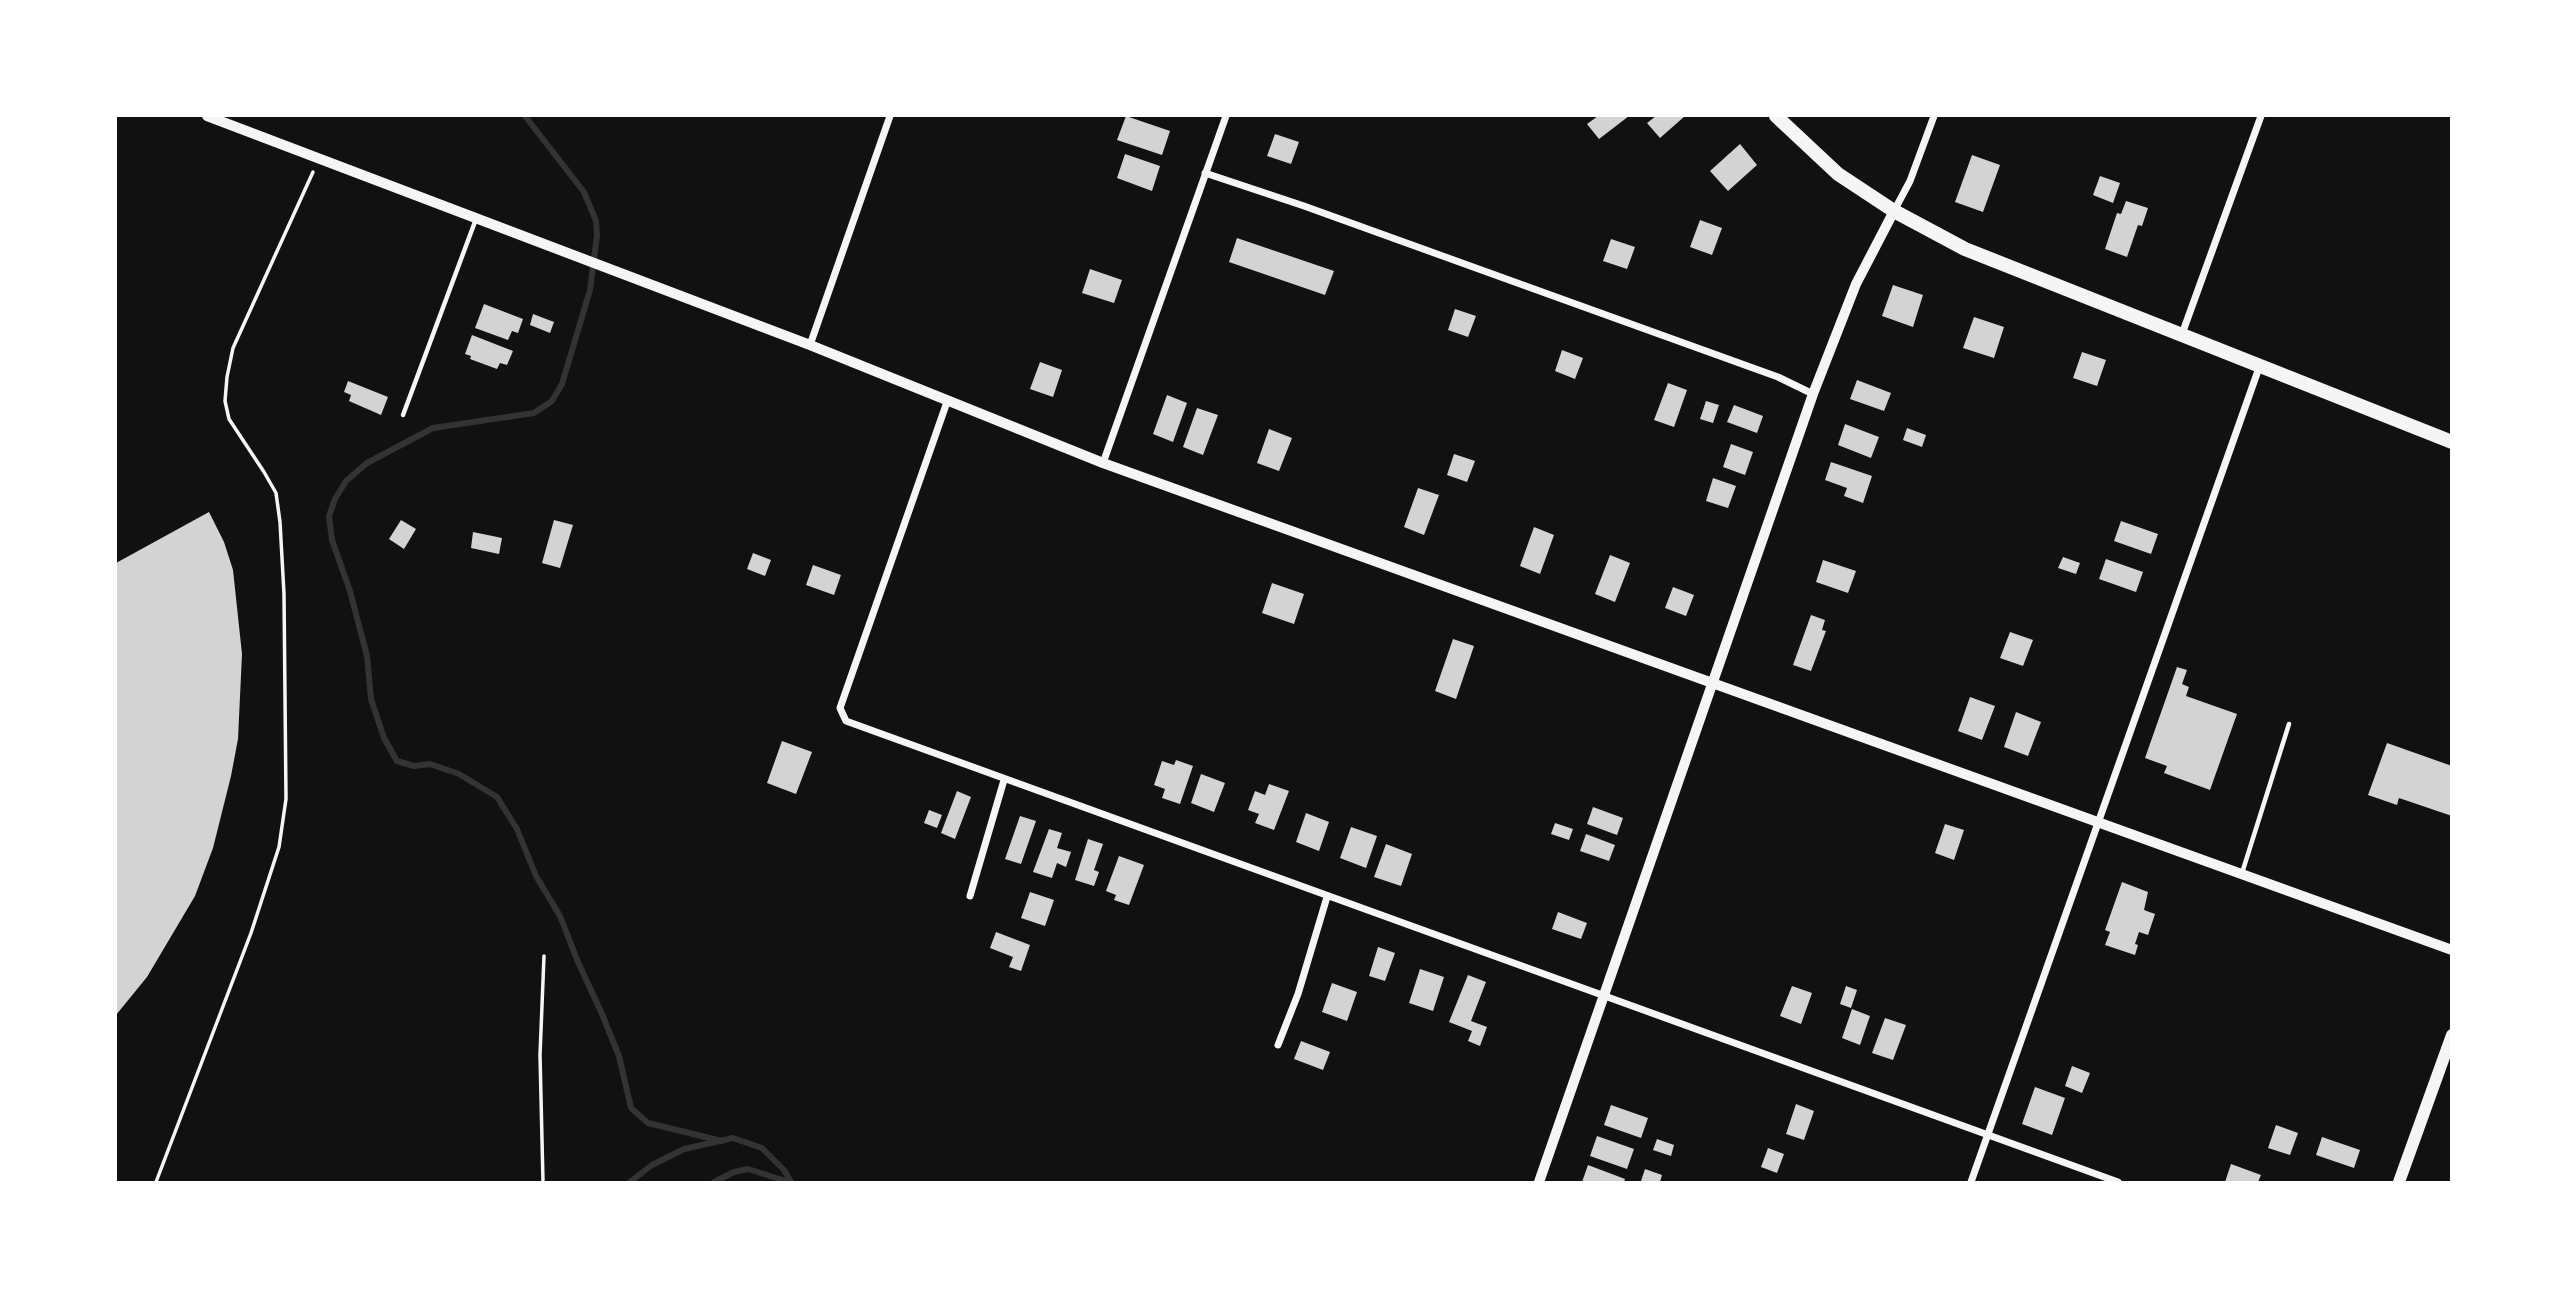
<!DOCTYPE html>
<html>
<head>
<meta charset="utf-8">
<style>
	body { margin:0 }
	#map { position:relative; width:2567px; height:1298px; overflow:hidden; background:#111; font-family:Jost,sans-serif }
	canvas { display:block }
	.frame { position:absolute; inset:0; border:117px solid #fff; pointer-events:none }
</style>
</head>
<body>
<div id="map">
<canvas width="2567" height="1298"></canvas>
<div class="frame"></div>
</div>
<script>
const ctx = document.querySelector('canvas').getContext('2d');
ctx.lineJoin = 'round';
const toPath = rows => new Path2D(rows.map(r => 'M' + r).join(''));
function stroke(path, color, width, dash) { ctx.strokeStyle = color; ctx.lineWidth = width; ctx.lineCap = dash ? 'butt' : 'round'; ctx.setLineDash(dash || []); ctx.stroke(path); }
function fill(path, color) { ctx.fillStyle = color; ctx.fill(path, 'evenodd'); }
stroke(toPath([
	[525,116,584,192,596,221,597,235,590,290,562,384,552,401,534,413,433,428,367,463,346,481,335,499,329,516,332,540,350,591,367,656,371,699,384,738,397,761,414,766,430,764,459,774,497,797,517,829,536,876,560,916,578,962,602,1014,619,1056,631,1108,648,1123,722,1141],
	[630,1182,652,1165,684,1149,733,1138,762,1148,784,1170,791,1182],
	[714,1182,734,1172,748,1169,789,1182]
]), '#333', 6);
fill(toPath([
	[1126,116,1170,131,1162,155,1117,140],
	[1598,116,1629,116,1599,139,1587,124],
	[1656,116,1685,116,1660,138,1647,123],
	[1275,134,1299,142,1291,164,1267,156],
	[1740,144,1757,165,1728,191,1710,171],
	[1125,154,1160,166,1152,191,1117,178],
	[1972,155,2000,165,1983,212,1955,202],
	[2100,176,2120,183,2113,203,2093,195],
	[2126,201,2148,208,2142,226,2138,225,2127,257,2105,249,2117,213,2121,214],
	[1700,220,1722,228,1712,255,1690,247],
	[1237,238,1334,271,1325,295,1229,262],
	[1611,239,1635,247,1627,269,1603,261],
	[1090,269,1122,280,1114,303,1082,293],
	[1893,285,1923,295,1913,327,1882,316],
	[484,304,523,319,518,333,512,331,508,340,475,328],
	[1455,309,1476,316,1468,337,1448,330],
	[533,314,554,322,550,333,530,325],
	[1974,317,2004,327,1994,358,1963,348],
	[472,335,513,351,507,365,500,363,497,369,470,359,471,356,465,354],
	[1562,350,1583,358,1575,379,1555,371],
	[2082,352,2106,360,2097,386,2073,378],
	[1040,362,1062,370,1053,397,1030,389],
	[1857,380,1891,393,1884,411,1850,399],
	[348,381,388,397,381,415,349,401,351,395,344,392],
	[1668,383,1687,390,1674,427,1654,420],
	[1167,395,1187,403,1173,442,1153,434],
	[1706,401,1719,405,1713,423,1700,419],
	[1734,405,1763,416,1757,433,1727,422],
	[1197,408,1218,415,1203,455,1183,447],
	[1845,424,1879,437,1871,458,1838,445],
	[1907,428,1926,435,1922,447,1903,440],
	[1269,429,1292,438,1279,471,1257,463],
	[1731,444,1753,452,1745,475,1723,467],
	[1454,454,1475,461,1467,482,1447,475],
	[1831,462,1872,476,1863,503,1844,496,1847,488,1825,480],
	[1713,478,1736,486,1728,508,1706,501],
	[1418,488,1439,495,1424,535,1404,527],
	[209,512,224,542,233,570,242,654,238,739,231,776,213,848,195,896,147,977,116,1015,116,563],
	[401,520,416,529,404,549,389,539],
	[554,520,573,525,560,568,542,563],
	[2121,521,2158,534,2151,554,2114,541],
	[1534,527,1554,535,1540,574,1520,566],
	[473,532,502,538,499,554,471,548],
	[753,553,771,560,765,576,747,569],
	[1610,555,1630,563,1615,602,1595,594],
	[2063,557,2080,563,2076,574,2058,568],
	[2106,559,2143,572,2136,592,2099,579],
	[1823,560,1856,571,1848,593,1816,582],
	[813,565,841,575,834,595,806,585],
	[1272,583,1304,594,1294,624,1262,613],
	[1673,587,1694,595,1686,616,1665,608],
	[1811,615,1825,620,1822,630,1826,631,1811,671,1793,665],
	[2010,632,2033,640,2023,666,2000,658],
	[1453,639,1474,646,1456,699,1435,691],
	[2177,667,2187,670,2182,684,2189,687,2186,696,2237,714,2210,790,2164,773,2167,766,2145,758],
	[1970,697,1995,706,1982,740,1958,731],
	[2016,712,2041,722,2028,756,2004,747],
	[782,741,812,752,796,794,767,783],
	[2387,743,2452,766,2452,816,2399,798,2397,805,2368,795],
	[1176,760,1193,766,1180,804,1162,798,1165,789,1154,785,1162,761,1174,765],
	[1201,774,1225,783,1214,812,1191,803],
	[1269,784,1289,791,1274,830,1255,823,1259,814,1248,810,1255,791,1265,795],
	[957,791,971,797,955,839,941,833],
	[1593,807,1623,818,1617,835,1587,824],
	[929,810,942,815,937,828,924,823],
	[1306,813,1329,822,1319,851,1296,842],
	[1020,816,1036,821,1021,864,1005,859],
	[1555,823,1573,829,1569,840,1551,834],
	[1945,824,1964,830,1954,860,1935,853],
	[1351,827,1377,836,1366,868,1340,858],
	[1049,829,1062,833,1057,848,1071,852,1066,867,1057,863,1052,878,1033,872],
	[1586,834,1615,845,1609,861,1580,851],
	[1088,839,1103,844,1094,870,1099,872,1094,886,1075,880],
	[1386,844,1412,854,1401,886,1374,877],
	[1119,856,1144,865,1129,905,1114,900,1116,895,1106,891],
	[2122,882,2148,892,2144,910,2155,914,2148,935,2139,932,2135,944,2138,945,2135,955,2105,945,2110,932,2105,930],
	[1030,892,1054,900,1045,926,1021,918],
	[1558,912,1587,923,1581,939,1552,929],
	[996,932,1030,945,1021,971,1009,967,1013,957,990,948],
	[1378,947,1395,953,1385,981,1369,976],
	[1420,969,1444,977,1433,1011,1409,1003],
	[1468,975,1486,982,1471,1021,1487,1027,1480,1046,1468,1041,1472,1031,1449,1022],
	[1332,983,1357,992,1347,1021,1322,1012],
	[1792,986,1812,993,1801,1024,1780,1016],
	[1846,986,1857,990,1851,1008,1840,1004],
	[1852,1009,1870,1016,1860,1045,1842,1038],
	[1885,1018,1906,1025,1893,1060,1872,1053],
	[1301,1041,1330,1052,1323,1070,1294,1059],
	[2072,1066,2090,1073,2082,1093,2065,1086],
	[2035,1087,2065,1098,2052,1135,2022,1124],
	[1796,1104,1814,1111,1804,1140,1786,1134],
	[1611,1105,1648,1118,1641,1138,1604,1125],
	[2276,1125,2298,1133,2290,1155,2268,1148],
	[1597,1136,1634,1149,1627,1169,1590,1156],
	[2322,1137,2360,1150,2354,1168,2316,1155],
	[1657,1139,1674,1145,1671,1156,1653,1150],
	[1768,1148,1784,1154,1777,1173,1761,1167],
	[2231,1164,2261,1175,2258,1182,2225,1182],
	[1588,1165,1625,1179,1624,1182,1582,1182],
	[1645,1169,1662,1175,1660,1182,1641,1181]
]), '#d3d3d3');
stroke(toPath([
	[156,1182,251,933,279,847,286,799,284,594,280,522,276,493,264,472,229,419,225,401,227,377,233,348,313,172],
	[543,1182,540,1055,544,956]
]), '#f5f5f5', 3.5);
stroke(toPath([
	[403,415,476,219],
	[2242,873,2289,724]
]), '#f5f5f5', 4.5);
stroke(toPath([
	[1205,173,1304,206,1778,377,1813,394],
	[1894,211,1910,181,1934,116],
	[2182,334,2261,116],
	[810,345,890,116],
	[947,402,840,708,846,721,2118,1182],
	[1103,463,1226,116],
	[970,896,1004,780],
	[1278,1045,1298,994,1327,897],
	[1971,1182,2260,365]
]), '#f5f5f5', 7);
stroke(toPath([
	[207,116,810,345,1103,463,2452,950],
	[1539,1182,1813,394,1856,284,1894,211]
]), '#f5f5f5', 10);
stroke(toPath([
	[2399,1182,2452,1035]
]), '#f5f5f5', 12);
stroke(toPath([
	[1776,116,1838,174,1894,211,1965,249,2452,442]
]), '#f5f5f5', 14);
</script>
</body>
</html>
